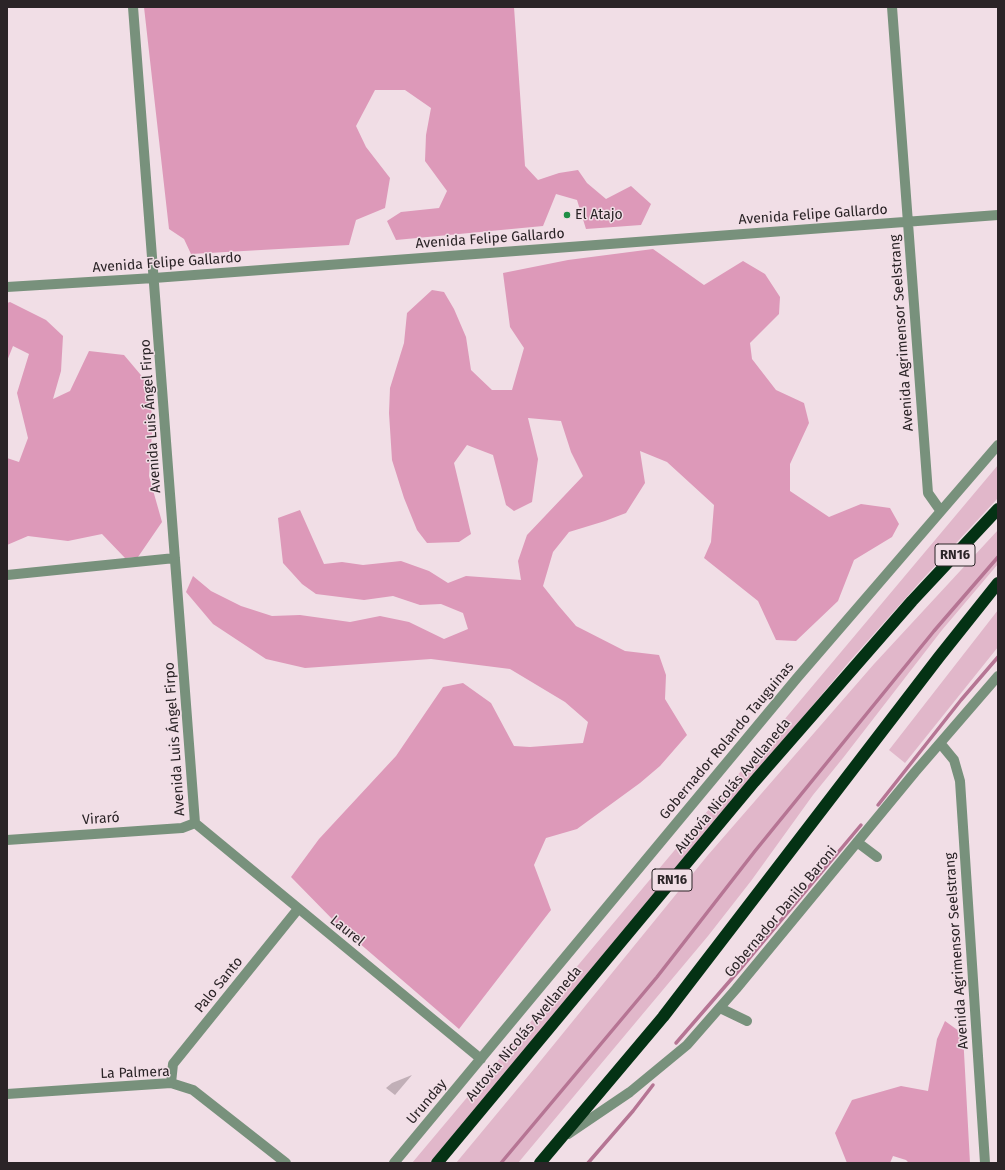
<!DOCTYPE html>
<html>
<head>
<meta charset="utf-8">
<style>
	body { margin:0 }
	#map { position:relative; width:1005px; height:1170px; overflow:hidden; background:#f1dee6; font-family:"Fira Sans",sans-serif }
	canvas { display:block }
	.frame { position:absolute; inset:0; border:8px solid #2b2427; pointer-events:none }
</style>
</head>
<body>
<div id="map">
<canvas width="1005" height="1170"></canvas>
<div class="frame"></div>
</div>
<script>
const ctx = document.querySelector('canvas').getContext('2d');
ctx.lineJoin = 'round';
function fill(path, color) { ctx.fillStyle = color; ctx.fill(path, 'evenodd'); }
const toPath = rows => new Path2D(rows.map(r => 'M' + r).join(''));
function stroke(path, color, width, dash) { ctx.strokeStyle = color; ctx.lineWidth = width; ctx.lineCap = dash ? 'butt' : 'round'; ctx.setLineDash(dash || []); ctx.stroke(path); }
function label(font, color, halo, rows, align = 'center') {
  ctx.font = font + ' "Fira Sans",sans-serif'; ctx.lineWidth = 3; ctx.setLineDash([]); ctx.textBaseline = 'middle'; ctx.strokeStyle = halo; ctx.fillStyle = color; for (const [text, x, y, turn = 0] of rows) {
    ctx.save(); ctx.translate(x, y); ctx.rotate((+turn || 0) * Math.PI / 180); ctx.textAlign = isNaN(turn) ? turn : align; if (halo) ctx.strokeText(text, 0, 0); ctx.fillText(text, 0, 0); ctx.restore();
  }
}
fill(toPath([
	[998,465,998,498,920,582,849,662,430,1163,412,1163],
	[998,530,998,564,942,630,843,758,813,795,751,881,708,936,518,1163,456,1163,529,1075,708,855,874,664],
	[998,610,998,647,905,763,889,750]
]), '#e1b7ca');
fill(toPath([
	[144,7,514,7,525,166,538,180,559,173,578,170,587,183,606,199,631,186,651,204,641,225,586,229,577,200,556,194,543,226,396,240,387,221,401,212,439,208,447,191,425,161,426,135,431,108,405,90,375,90,356,126,366,147,390,178,385,208,356,220,349,245,191,254,184,239,169,229],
	[653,249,704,285,743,261,765,274,780,297,779,314,750,343,752,359,776,390,804,403,809,423,790,464,790,491,829,517,861,504,890,508,899,524,892,537,854,560,838,601,796,641,776,640,758,601,704,558,711,542,714,505,667,462,640,451,645,483,626,513,605,521,569,532,553,552,543,586,558,605,576,626,625,651,659,655,666,675,665,699,687,735,660,766,640,783,577,829,546,838,534,865,551,910,459,1029,337,924,291,877,319,839,396,756,443,687,463,683,491,703,514,746,530,747,583,743,588,722,565,702,510,669,431,659,305,668,266,659,213,624,186,592,193,576,211,591,241,606,272,616,300,615,350,622,380,616,409,622,444,639,468,629,463,613,441,604,420,605,393,596,364,600,316,594,302,584,283,563,278,518,300,510,324,564,342,562,363,565,401,561,429,571,448,583,466,576,521,580,518,561,527,535,583,476,571,452,561,421,528,418,538,459,532,502,514,511,506,505,493,455,467,445,454,463,471,534,459,542,427,543,417,530,404,498,392,460,389,413,390,388,404,343,407,313,432,290,444,292,454,309,466,337,471,370,492,390,512,390,524,348,510,327,503,273,568,260],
	[10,302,46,320,63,336,61,371,53,399,70,391,89,351,124,355,151,387,152,433,149,476,162,522,138,557,125,558,102,534,68,541,28,536,7,545,7,458,19,462,28,438,17,393,29,354,13,346,7,361,7,303],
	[945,1021,963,1034,970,1163,909,1163,906,1160,893,1156,890,1163,847,1163,835,1133,852,1100,901,1086,928,1091,937,1039]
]), '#dd99b9');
stroke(toPath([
	[878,805,961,700,998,657],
	[676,1043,741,968,861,825],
	[501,1163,657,977,755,851,934,631,998,557],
	[588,1163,633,1111,653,1085]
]), '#b67594', 3.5);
fill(toPath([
	[412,1075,395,1095,386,1088,392,1083]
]), '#c1afb7');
stroke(toPath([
	[133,7,195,823],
	[892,7,928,493,940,510],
	[7,287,154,278,998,215],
	[7,575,175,558],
	[940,743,954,760,960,781,985,1163],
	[195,823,481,1059],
	[7,840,182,828,195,823],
	[857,842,877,857],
	[720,1008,747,1021],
	[171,1083,173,1064,298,909],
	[7,1094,171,1083,193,1090,286,1163],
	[568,1134,630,1092,687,1045,736,989,915,772,998,676],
	[394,1163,797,678,998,445]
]), '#78917c', 10);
stroke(toPath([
	[437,1163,754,782,912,601,998,509],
	[540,1163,663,1017,939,657,998,583]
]), '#043214', 12);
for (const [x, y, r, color] of [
	[567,215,4,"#1f8d45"]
]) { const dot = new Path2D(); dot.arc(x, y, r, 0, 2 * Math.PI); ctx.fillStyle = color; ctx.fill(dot); stroke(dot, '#f1dee6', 1.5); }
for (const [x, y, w] of [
	[955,555,40],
	[672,880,40]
]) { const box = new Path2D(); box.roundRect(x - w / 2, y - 11, w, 22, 3); ctx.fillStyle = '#f1dee6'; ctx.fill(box); stroke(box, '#2b2427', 1); }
label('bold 13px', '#2b2427', null, [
	["RN16",955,555],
	["RN16",672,880]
]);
label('14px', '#2b2427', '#f1dee6', [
	["El Atajo",575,215]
], 'left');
label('14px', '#2b2427', '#f1dee6', [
	["Avenida Felipe Gallardo",813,215,-4],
	["Avenida Felipe Gallardo",490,239,-4],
	["Avenida Felipe Gallardo",167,263,-4],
	["Avenida Agrimensor Seelstrang",902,333,-94],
	["Avenida Luis Ángel Firpo",151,416,-94],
	["Avenida Luis Ángel Firpo",175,739,-94],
	["Gobernador Rolando Tauguinas",727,741,-50],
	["Autovía Nicolás Avellaneda",733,786,-50],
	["Viraró",101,819,-4],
	["Gobernador Danilo Baroni",781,912,-50],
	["Laurel",347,931,39],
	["Avenida Agrimensor Seelstrang",957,951,-94],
	["Palo Santo",219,985,-51],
	["Autovía Nicolás Avellaneda",524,1034,-50],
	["La Palmera",135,1073,-2],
	["Urunday",427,1102,-50]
]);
</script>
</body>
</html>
